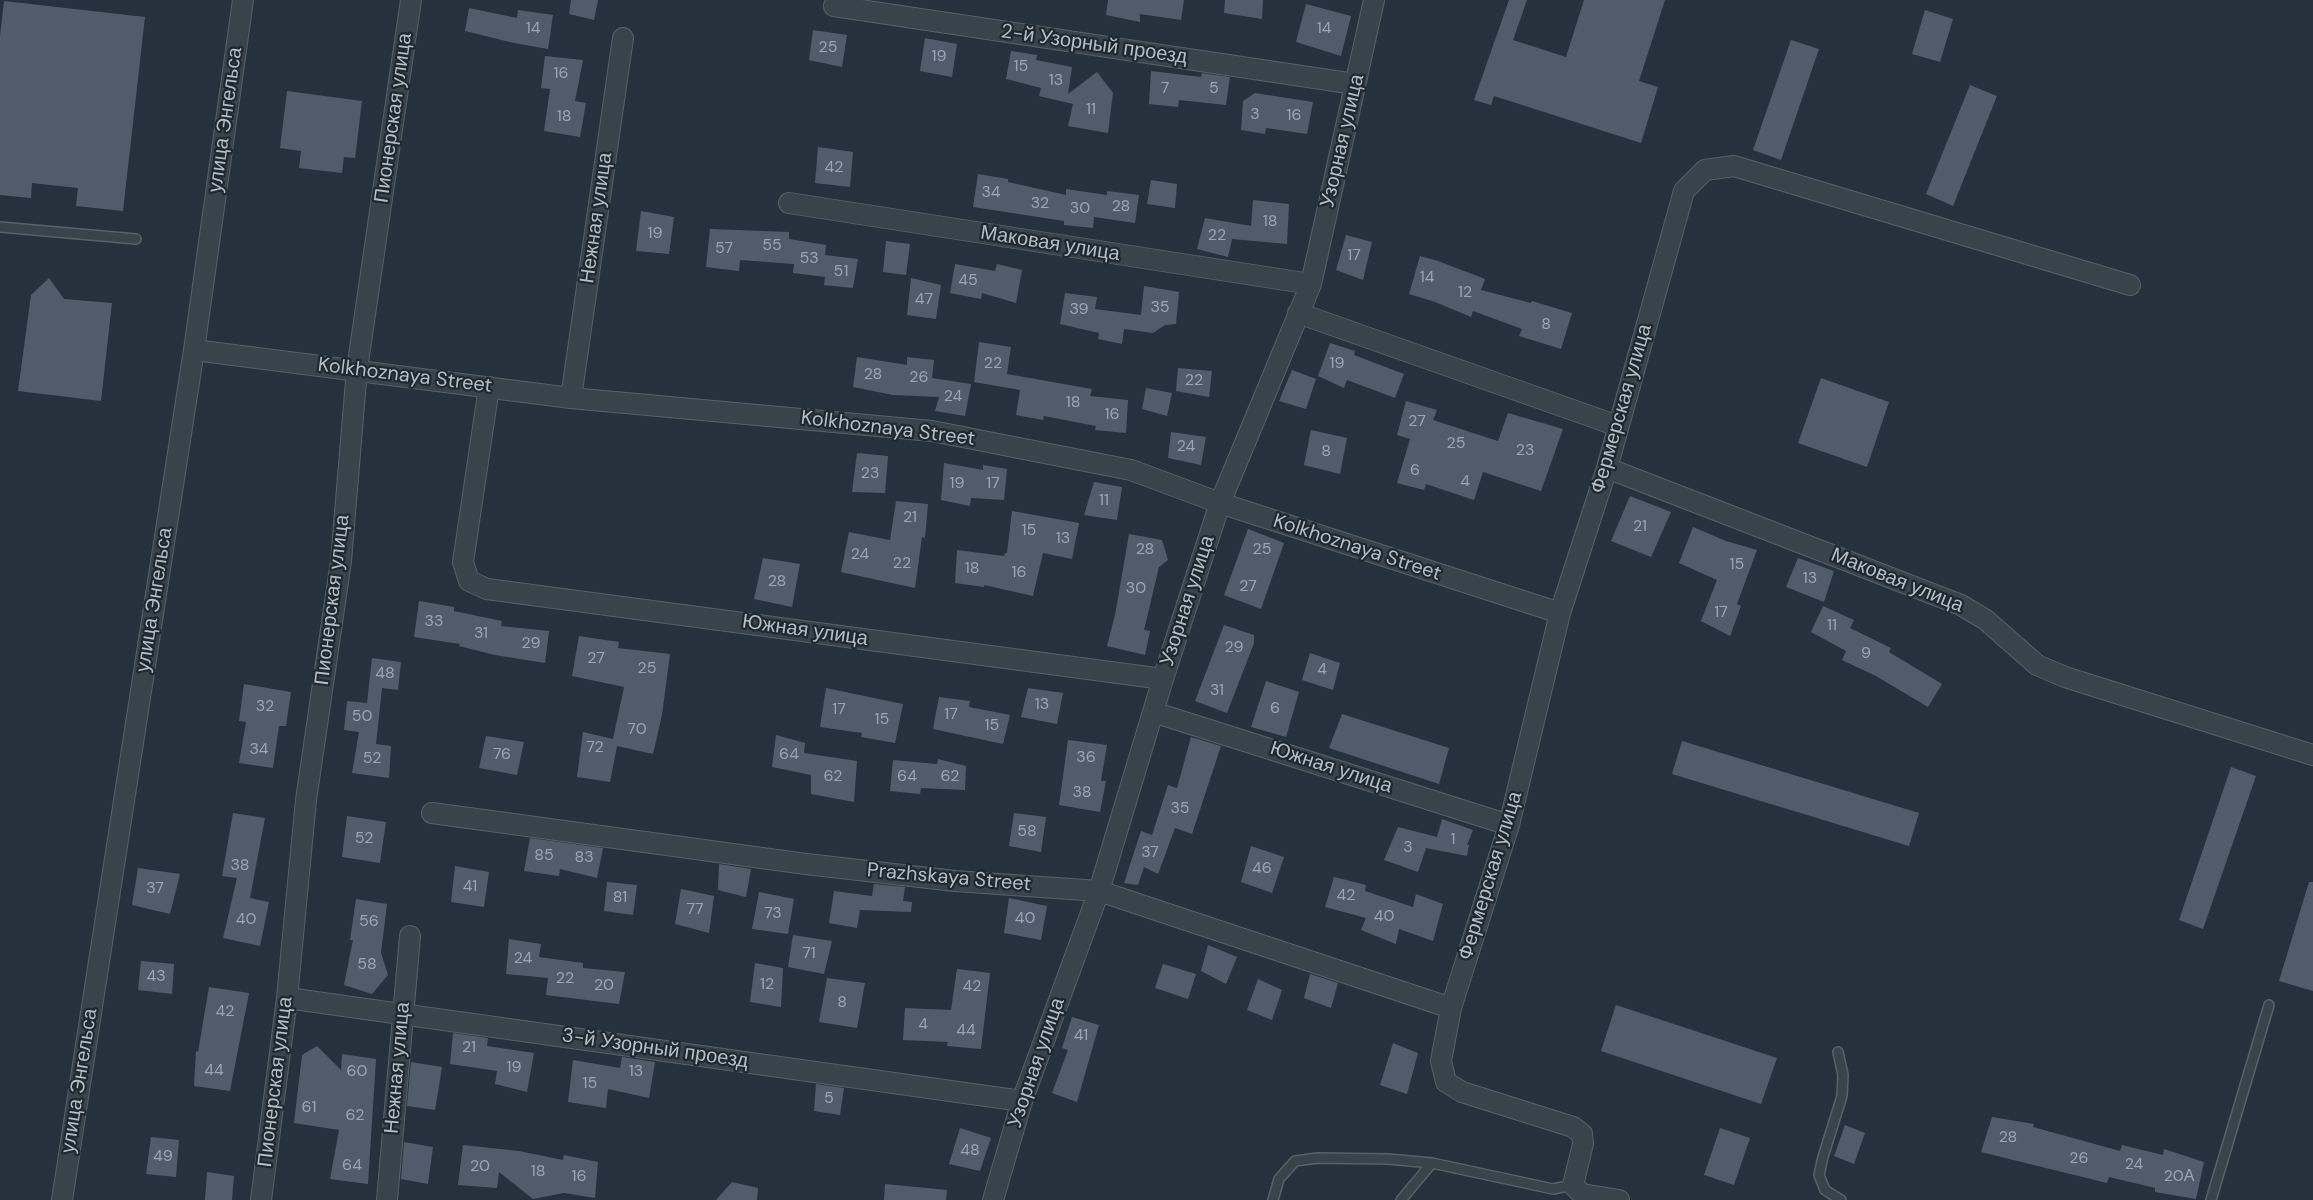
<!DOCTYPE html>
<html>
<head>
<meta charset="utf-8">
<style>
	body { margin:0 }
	canvas { display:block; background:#25313c }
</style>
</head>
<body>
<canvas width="2313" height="1200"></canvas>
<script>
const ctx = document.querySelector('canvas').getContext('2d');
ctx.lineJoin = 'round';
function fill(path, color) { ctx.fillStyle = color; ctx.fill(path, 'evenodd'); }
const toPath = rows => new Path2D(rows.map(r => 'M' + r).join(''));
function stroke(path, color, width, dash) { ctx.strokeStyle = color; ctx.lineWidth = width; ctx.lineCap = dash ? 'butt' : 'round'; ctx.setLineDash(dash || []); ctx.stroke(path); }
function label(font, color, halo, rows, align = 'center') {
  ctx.font = font + ' "DM Sans",sans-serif'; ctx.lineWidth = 4.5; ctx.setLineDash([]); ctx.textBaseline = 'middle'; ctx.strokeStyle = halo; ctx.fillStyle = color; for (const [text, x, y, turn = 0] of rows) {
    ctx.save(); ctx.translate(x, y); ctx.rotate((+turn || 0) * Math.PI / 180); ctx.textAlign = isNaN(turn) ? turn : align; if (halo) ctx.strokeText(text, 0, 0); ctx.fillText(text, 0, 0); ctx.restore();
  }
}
fill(toPath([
	[571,0,598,0,594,20,569,14],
	[1108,0,1184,0,1181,20,1140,14,1140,22,1106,15],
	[1225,0,1263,0,1262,19,1224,13],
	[1509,0,1527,0,1513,40,1566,57,1584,0,1665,0,1639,81,1658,87,1641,143,1494,96,1491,105,1474,100],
	[4,1,145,17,123,211,76,206,78,188,32,183,31,198,0,195,0,36],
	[1306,4,1351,16,1341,56,1296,42],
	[469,8,517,18,518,10,553,15,548,49,514,43,465,31],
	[1925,10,1953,19,1940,62,1912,54],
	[813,30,847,35,842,67,809,60],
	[925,38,957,44,952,77,920,71],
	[1791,40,1819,49,1781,160,1753,150],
	[1011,51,1037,55,1036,60,1072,67,1068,94,1097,72,1113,93,1108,133,1068,126,1073,104,1039,96,1041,88,1006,79],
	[545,56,583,60,575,101,586,103,580,137,544,131,550,89,541,88],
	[1151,71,1201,77,1202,73,1230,77,1226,105,1179,100,1178,107,1149,104],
	[1970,85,1997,96,1953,206,1926,194],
	[287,91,362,101,355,158,344,157,342,173,299,168,301,151,280,148],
	[1255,93,1313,102,1307,134,1266,128,1265,134,1241,130,1243,101],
	[818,147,853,152,850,187,815,183],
	[978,174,1008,179,1008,182,1066,195,1066,189,1107,195,1107,191,1139,195,1135,223,1094,217,1093,228,1064,225,1064,221,973,207],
	[1151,180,1177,184,1175,208,1147,204],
	[1253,200,1289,204,1287,244,1232,239,1228,257,1197,249,1205,218,1251,226],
	[641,211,674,217,669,254,636,251],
	[710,229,789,232,789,239,826,245,825,255,858,259,853,288,824,285,825,277,793,273,794,264,740,260,739,271,706,267],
	[1346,235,1372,242,1363,280,1336,270],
	[886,241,910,244,906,275,883,272],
	[1420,256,1438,261,1485,279,1481,290,1531,303,1532,301,1572,313,1561,349,1519,336,1522,329,1473,311,1471,317,1435,302,1409,294],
	[955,264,995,271,997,264,1022,270,1016,303,982,293,981,299,950,293],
	[49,278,64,299,112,303,101,401,18,391,31,295],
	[911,278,941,285,936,319,907,315],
	[1144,286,1179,292,1176,324,1165,325,1153,333,1124,329,1122,344,1098,339,1099,333,1060,324,1065,293,1097,297,1095,309,1141,315],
	[979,342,1011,347,1007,374,1092,389,1090,396,1128,400,1126,433,1095,430,1096,426,1044,416,1043,420,1016,415,1020,390,974,382],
	[1330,343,1355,351,1354,355,1404,374,1395,398,1347,380,1344,388,1318,376],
	[857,357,907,365,907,357,934,360,932,378,971,384,965,416,935,411,939,397,893,395,853,387],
	[1178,368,1212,371,1209,397,1176,391],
	[1292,370,1316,379,1306,409,1279,401],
	[1821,378,1889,402,1867,467,1798,443],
	[1146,388,1172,393,1167,416,1142,409],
	[1406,401,1437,410,1433,420,1498,441,1508,413,1563,429,1541,491,1483,472,1474,500,1426,484,1424,490,1397,483,1410,439,1397,435],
	[1311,430,1347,438,1340,474,1304,465],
	[1171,432,1206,437,1201,465,1168,458],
	[857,453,888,456,885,493,852,492],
	[944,463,983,470,983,465,1007,469,1004,500,971,498,970,506,941,500],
	[1094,482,1122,487,1117,520,1084,515],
	[1630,496,1671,512,1651,557,1611,541],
	[896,501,928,504,925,538,922,537,915,588,841,572,849,532,890,540],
	[1012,511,1079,523,1072,559,1043,553,1033,596,984,585,984,587,955,583,957,550,1004,556,1005,553,1007,553],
	[1693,527,1726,541,1757,550,1737,604,1741,606,1730,636,1701,621,1717,580,1679,563],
	[1248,529,1284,543,1261,609,1224,595],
	[1129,534,1162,540,1168,560,1159,567,1144,630,1150,631,1145,655,1107,646,1115,615],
	[763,558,800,564,792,607,754,599],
	[1798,558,1834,571,1824,602,1786,587],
	[419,601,454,607,454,611,502,621,501,626,549,631,545,663,495,655,459,646,460,644,414,637],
	[1823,606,1854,620,1850,628,1891,648,1889,652,1942,684,1928,707,1876,676,1842,660,1846,651,1811,632],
	[1224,625,1254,635,1254,643,1227,713,1195,701],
	[579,636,619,642,618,648,670,654,662,715,653,754,617,746,610,782,577,777,583,732,613,739,624,687,572,676],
	[1310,653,1340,663,1333,690,1302,680],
	[372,658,401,662,398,690,382,688,376,744,391,746,389,778,352,773,359,732,344,730,347,701,367,703],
	[1266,681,1299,692,1286,737,1251,727],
	[244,684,291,692,286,726,279,726,273,768,239,763,246,722,239,721],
	[826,688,903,704,895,743,861,737,862,733,820,727],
	[1028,688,1063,693,1057,724,1021,717],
	[939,697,970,701,969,707,1010,715,1003,744,933,729],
	[1342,714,1449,748,1439,784,1329,748],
	[776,735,805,743,804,753,857,761,854,802,811,794,811,775,772,767],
	[486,736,524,742,517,775,479,768],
	[1191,737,1221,746,1192,834,1175,828,1158,874,1144,867,1138,885,1124,883,1141,831,1152,835,1168,785,1177,788],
	[1068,740,1107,745,1101,781,1106,781,1100,812,1059,805],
	[1682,741,1919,813,1909,846,1672,774],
	[938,759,966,766,965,790,921,788,920,794,890,791,893,760,937,764],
	[2231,767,2256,776,2203,929,2179,920],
	[233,813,265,818,250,898,269,902,260,946,223,938,237,878,222,876],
	[1014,813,1046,817,1041,852,1009,846],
	[347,816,386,822,380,863,342,857],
	[1442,819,1473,830,1467,845,1469,845,1467,856,1426,848,1418,872,1384,860,1398,827,1437,837],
	[530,838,603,848,597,878,560,869,559,876,524,871],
	[1251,846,1284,857,1272,893,1241,882],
	[719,864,751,869,746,897,718,890],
	[455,866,489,872,484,907,451,902],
	[138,868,180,874,170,914,132,905],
	[1334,877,1366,885,1365,891,1413,907,1416,894,1443,904,1433,941,1399,929,1396,944,1361,930,1366,918,1325,907],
	[607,882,637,885,633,915,604,911],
	[2309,882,2313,882,2313,991,2279,981],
	[874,884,905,887,903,901,912,902,911,912,860,910,857,928,829,923,834,891,872,896],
	[681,889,714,896,709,933,675,924],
	[759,892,794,899,788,934,752,929],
	[1009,898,1047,906,1041,940,1004,933],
	[356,899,387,904,381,953,388,975,372,994,344,985,353,940,350,940],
	[793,935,832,941,824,974,788,967],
	[509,939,541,944,539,957,583,963,583,968,625,972,619,1004,546,995,548,978,506,974],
	[1208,945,1237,957,1226,984,1201,971],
	[141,961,174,964,172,994,138,990],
	[755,963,783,968,781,1007,750,1002],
	[1163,964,1196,974,1188,999,1155,988],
	[957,969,990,973,981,1049,947,1046,948,1042,903,1040,905,1008,951,1010],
	[1310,974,1338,983,1331,1008,1304,998],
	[827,978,865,983,857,1028,819,1022],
	[1258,979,1282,990,1272,1020,1247,1010],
	[209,987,249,993,230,1091,194,1086,196,1051,198,1052],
	[1616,1005,1777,1058,1761,1104,1601,1051],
	[1072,1017,1099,1025,1077,1102,1052,1093,1068,1050,1062,1048],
	[453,1033,488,1038,487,1046,534,1053,527,1092,495,1084,497,1071,450,1064],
	[1393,1043,1418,1053,1407,1094,1380,1085],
	[317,1046,341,1070,342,1054,376,1059,368,1184,330,1179,339,1130,294,1123,302,1055],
	[622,1057,655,1062,649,1098,608,1089,606,1108,568,1102,573,1060,620,1068],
	[411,1062,442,1067,435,1110,407,1106],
	[816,1084,844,1088,840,1115,814,1111],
	[1992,1117,2034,1124,2033,1127,2120,1151,2122,1145,2163,1155,2164,1149,2204,1162,2196,1199,2155,1192,2155,1188,2109,1177,2107,1183,1981,1152],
	[1845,1125,1865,1133,1854,1164,1834,1156],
	[960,1128,991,1138,980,1171,949,1164],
	[1720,1128,1750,1138,1734,1185,1704,1175],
	[151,1137,179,1140,176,1177,146,1174],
	[404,1142,433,1147,428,1184,401,1179],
	[463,1145,519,1151,563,1160,564,1155,598,1162,595,1198,564,1193,533,1199,499,1172,497,1188,458,1185],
	[207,1172,234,1176,232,1200,205,1200],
	[732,1182,758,1188,757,1200,716,1200],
	[885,1184,947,1190,946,1200,884,1200]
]), '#505c6a');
const service = toPath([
	[0,227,136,239],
	[1838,1052,1843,1075,1842,1096,1823,1157,1819,1175,1825,1190,1841,1200],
	[1273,1200,1279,1179,1295,1161,1318,1158,1388,1159,1432,1163,1553,1189,1573,1185],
	[1401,1200,1432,1163],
	[2211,1200,2269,1005]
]);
const minor = toPath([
	[834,6,1355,84],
	[789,203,1311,284],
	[1298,313,1618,426],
	[194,350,571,398,932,431,1131,470,1220,503,1560,613],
	[489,387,463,562,469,581,487,589,1163,679],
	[571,398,623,38],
	[1607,468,1961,605,1986,620,2037,665,2065,677,2313,755],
	[1153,712,1509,825],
	[432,813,806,864,955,881,1099,891,1451,1008],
	[287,998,1022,1101],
	[62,1200,194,350,243,0],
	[261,1200,287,998,306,800,341,561,357,369,411,0],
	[387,1200,410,936],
	[993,1200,1022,1101,1099,891,1163,679,1220,503,1311,284,1374,0],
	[1619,1200,1582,1194,1573,1185,1583,1144,1582,1134,1573,1127,1462,1092,1446,1082,1441,1061,1451,1008,1509,825,1560,613,1607,468,1684,191,1705,170,1734,166,2130,285]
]);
stroke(service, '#57616a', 12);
stroke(minor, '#57616a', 22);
stroke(service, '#39434c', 9);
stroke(minor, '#39434c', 20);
label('16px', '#9ca6b0', null, [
	["14",533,29],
	["14",1324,29],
	["25",828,48],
	["19",939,57],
	["15",1021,67],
	["16",561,74],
	["13",1056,81],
	["7",1165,89],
	["5",1214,89],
	["11",1091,110],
	["3",1255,115],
	["16",1294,116],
	["18",564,117],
	["42",834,168],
	["34",991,193],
	["32",1040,204],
	["28",1121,207],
	["30",1080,209],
	["18",1270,222],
	["19",655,234],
	["22",1217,236],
	["55",772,246],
	["57",724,249],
	["17",1354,256],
	["53",809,259],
	["51",841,272],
	["14",1427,278],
	["45",968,281],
	["12",1465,293],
	["47",924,300],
	["35",1160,308],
	["39",1079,310],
	["8",1546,325],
	["22",993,364],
	["19",1337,364],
	["28",873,375],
	["26",919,378],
	["22",1194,381],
	["24",953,397],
	["18",1073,403],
	["16",1112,415],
	["27",1417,422],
	["25",1456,444],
	["24",1186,447],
	["23",1525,451],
	["8",1326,452],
	["6",1415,471],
	["23",870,474],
	["4",1465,482],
	["19",957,484],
	["17",993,484],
	["11",1104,501],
	["21",910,518],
	["21",1640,527],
	["15",1029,531],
	["13",1063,539],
	["28",1145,550],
	["25",1262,550],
	["24",860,555],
	["22",902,564],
	["15",1737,565],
	["18",972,569],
	["16",1019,573],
	["13",1810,579],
	["28",777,582],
	["27",1248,587],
	["30",1136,589],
	["17",1721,613],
	["33",434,622],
	["11",1832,626],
	["31",481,634],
	["29",531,644],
	["29",1234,648],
	["9",1866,654],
	["27",596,659],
	["25",647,669],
	["4",1322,670],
	["48",385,674],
	["31",1217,691],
	["13",1042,705],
	["32",265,707],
	["6",1275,709],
	["17",839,710],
	["17",951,715],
	["50",362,717],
	["15",882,720],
	["15",992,726],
	["70",637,730],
	["72",595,748],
	["34",259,750],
	["76",502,755],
	["64",789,755],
	["36",1086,758],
	["52",372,759],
	["62",833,777],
	["64",907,777],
	["62",950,777],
	["38",1082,793],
	["35",1180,809],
	["58",1027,832],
	["52",364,839],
	["1",1453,840],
	["3",1408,848],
	["37",1150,853],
	["85",544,856],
	["83",584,858],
	["38",240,866],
	["46",1262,869],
	["41",470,887],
	["37",155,889],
	["42",1346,896],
	["81",620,898],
	["77",695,910],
	["73",773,914],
	["40",1384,917],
	["40",1025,919],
	["40",246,920],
	["56",369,922],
	["71",809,954],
	["24",523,959],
	["58",367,965],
	["43",156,977],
	["22",565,979],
	["12",767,985],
	["20",604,986],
	["42",972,987],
	["8",842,1003],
	["42",225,1012],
	["4",923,1025],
	["44",966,1031],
	["41",1081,1036],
	["21",469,1048],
	["19",514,1068],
	["44",214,1071],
	["60",357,1072],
	["13",636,1072],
	["15",590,1084],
	["5",829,1099],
	["61",309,1108],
	["62",355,1116],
	["28",2008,1138],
	["48",970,1151],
	["49",163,1157],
	["26",2079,1159],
	["24",2134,1165],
	["64",352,1166],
	["20",480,1167],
	["18",538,1172],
	["16",579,1177],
	["20А",2179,1177]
]);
label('20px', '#b5bec7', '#1e2831', [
	["2-й Узорный проезд",1094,45,8],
	["Пионерская улица",394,118,-82],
	["улица Энгельса",226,120,-82],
	["Узорная улица",1343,141,-77],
	["Нежная улица",597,218,-82],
	["Маковая улица",1050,244,9],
	["Kolkhoznaya Street",405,376,7],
	["Фермерская улица",1622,409,-74],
	["Kolkhoznaya Street",888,429,7],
	["Kolkhoznaya Street",1357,548,18],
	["Маковая улица",1897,581,22],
	["улица Энгельса",155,600,-81],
	["Пионерская улица",333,600,-83],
	["Узорная улица",1188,601,-72],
	["Южная улица",805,631,8],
	["Южная улица",1331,768,18],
	["Фермерская улица",1491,876,-73],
	["Prazhskaya Street",949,878,5],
	["3-й Узорный проезд",655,1049,8],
	["Узорная улица",1037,1063,-71],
	["Нежная улица",398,1068,-85],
	["улица Энгельса",80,1081,-81],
	["Пионерская улица",276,1082,-83]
]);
</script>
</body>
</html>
